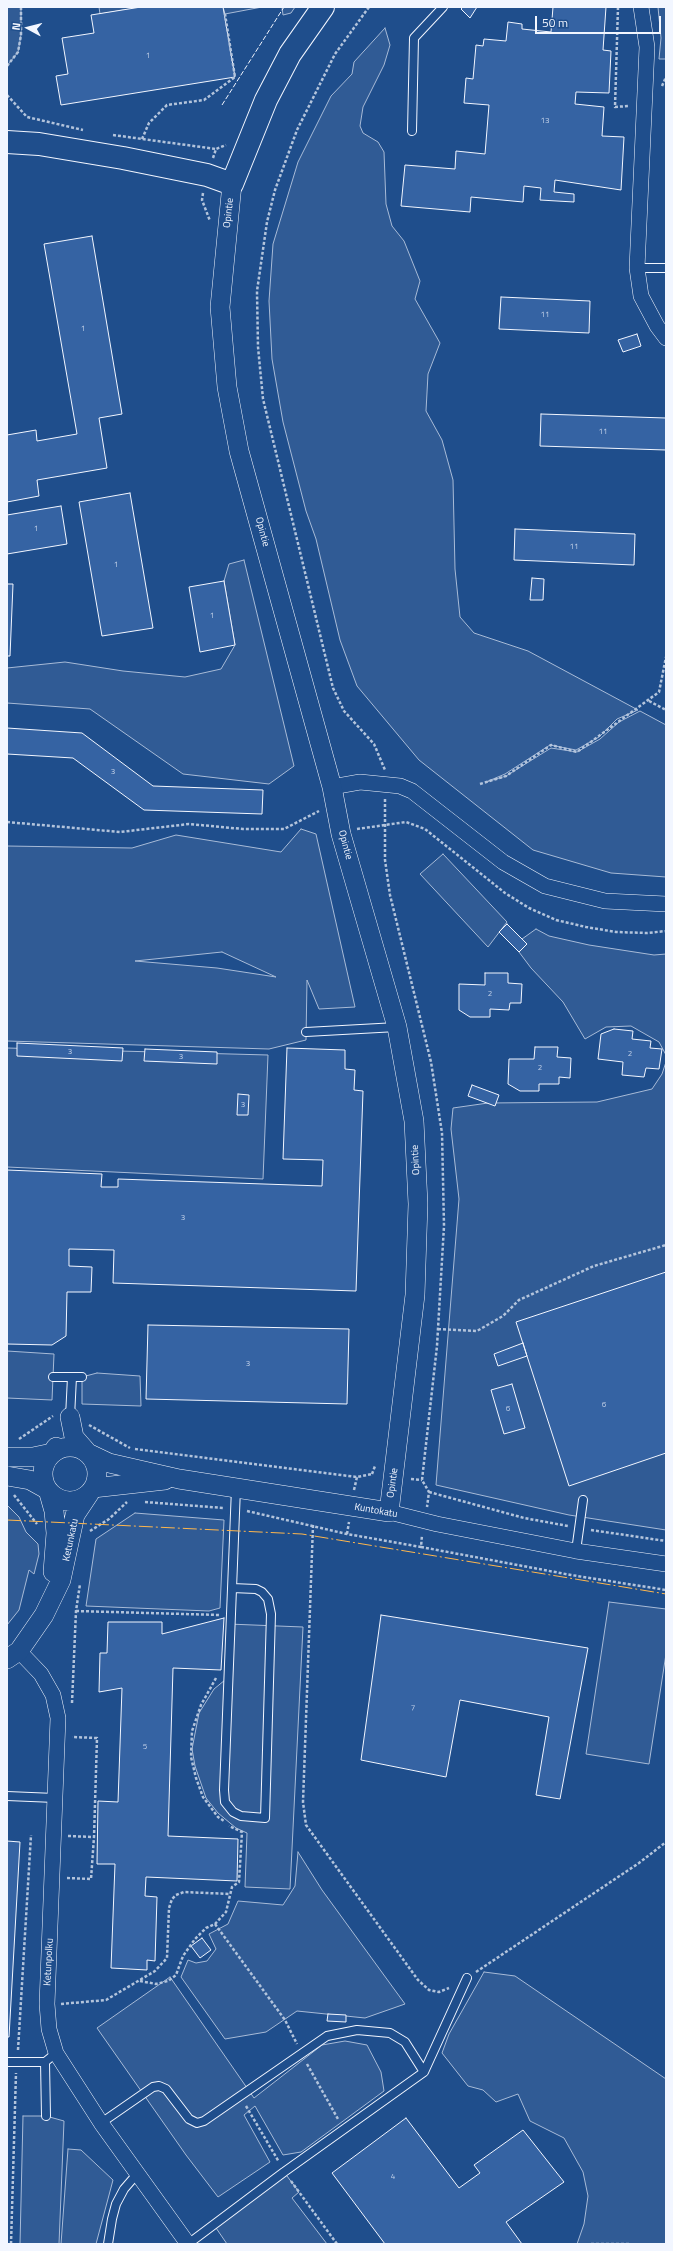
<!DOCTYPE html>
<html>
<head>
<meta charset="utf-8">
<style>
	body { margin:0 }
	#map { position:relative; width:673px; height:2251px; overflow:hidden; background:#1f4e8c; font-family:"Titillium Web",sans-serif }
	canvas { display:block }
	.frame { position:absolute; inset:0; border:8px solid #f2f6ff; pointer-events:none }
	.north { position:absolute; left:8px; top:8px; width:40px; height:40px; -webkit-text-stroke:3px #1f4e8c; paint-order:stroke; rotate:277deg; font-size:11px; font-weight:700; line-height:16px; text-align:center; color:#f2f6ff }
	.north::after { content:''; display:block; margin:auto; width:14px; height:18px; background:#f2f6ff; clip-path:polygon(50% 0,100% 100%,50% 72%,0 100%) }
	.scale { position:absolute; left:535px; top:16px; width:126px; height:18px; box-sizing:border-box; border:2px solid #f2f6ff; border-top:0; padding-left:5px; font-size:12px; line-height:14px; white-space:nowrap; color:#f2f6ff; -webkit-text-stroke:3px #1f4e8c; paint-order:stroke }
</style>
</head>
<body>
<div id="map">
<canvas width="673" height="2251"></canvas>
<div class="frame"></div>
<div class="north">N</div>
<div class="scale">50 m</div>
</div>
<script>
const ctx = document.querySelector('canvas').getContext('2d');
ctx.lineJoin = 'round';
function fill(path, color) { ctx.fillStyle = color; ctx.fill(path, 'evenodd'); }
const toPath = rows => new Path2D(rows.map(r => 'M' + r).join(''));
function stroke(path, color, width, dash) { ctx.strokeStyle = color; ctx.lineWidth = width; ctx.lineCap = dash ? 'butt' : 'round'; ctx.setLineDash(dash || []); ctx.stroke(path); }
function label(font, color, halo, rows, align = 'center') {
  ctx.font = font + ' "Titillium Web",sans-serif'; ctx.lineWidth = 3; ctx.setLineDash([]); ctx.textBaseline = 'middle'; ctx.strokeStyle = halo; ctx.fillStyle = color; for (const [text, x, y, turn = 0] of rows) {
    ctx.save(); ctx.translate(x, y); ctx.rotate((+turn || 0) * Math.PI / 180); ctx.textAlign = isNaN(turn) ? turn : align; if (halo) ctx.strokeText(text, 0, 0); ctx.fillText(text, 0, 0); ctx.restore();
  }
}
const built = toPath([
	[7,7,21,7,21,35,18,52,7,66,7,7],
	[99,7,141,7,100,14,99,7],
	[223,7,262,7,225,14,223,7],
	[282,7,295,7,291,13,283,15,282,7],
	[658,7,666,7,666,59,659,59,661,38,658,7],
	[385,28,390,45,384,65,363,107,360,126,363,133,378,142,384,152,386,204,392,226,404,241,420,281,415,299,440,343,428,374,426,411,442,440,453,480,455,569,460,617,474,633,528,651,638,710,617,719,599,737,576,750,550,745,505,774,486,782,506,776,551,748,577,752,600,739,619,722,640,711,666,725,666,877,611,873,533,850,419,760,357,686,340,640,316,539,306,511,283,422,272,359,269,301,273,244,298,162,331,96,352,74,354,62,385,28],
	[244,560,294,766,269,784,183,774,90,709,7,703,7,668,65,662,123,671,185,677,221,669,235,645,224,581,229,564,244,560],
	[301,829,316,834,355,1007,319,1009,307,980,306,1040,269,1049,7,1041,7,846,132,848,176,835,281,852,301,829],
	[222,952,276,977,217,968,135,961,222,952],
	[443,854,507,922,488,947,420,874,443,854],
	[536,929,549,936,589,945,654,955,666,954,666,1055,659,1042,631,1026,606,1027,585,1039,563,1002,531,968,519,952,527,944,522,939,536,929],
	[7,1048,268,1055,263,1179,7,1167,7,1048],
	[666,1062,666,1530,569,1515,436,1485,459,1199,451,1129,453,1108,488,1103,597,1102,652,1089,662,1074,666,1062],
	[7,1351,54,1354,52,1400,7,1398,7,1351],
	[97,1373,140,1376,141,1406,82,1404,82,1377,97,1373],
	[7,1505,19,1517,26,1532,38,1544,39,1554,34,1574,29,1570,19,1610,7,1625,7,1505],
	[135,1513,224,1520,220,1608,209,1611,86,1606,96,1539,135,1513],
	[609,1602,666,1609,666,1654,649,1764,586,1754,609,1602],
	[228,1624,303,1627,290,1889,245,1887,247,1833,236,1828,218,1813,206,1798,195,1766,192,1749,199,1713,214,1689,225,1680,228,1624],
	[298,1852,322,1890,405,2004,365,2018,297,2011,266,2032,225,2039,181,1977,188,1960,196,1963,207,1961,216,1949,209,1934,228,1924,238,1901,283,1905,295,1886,298,1852],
	[484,1972,515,1976,666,2079,666,2244,577,2244,584,2224,588,2196,583,2172,564,2138,530,2121,518,2094,496,2102,483,2090,468,2086,442,2053,449,2034,484,1972],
	[170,1977,254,2098,322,2045,345,2041,367,2045,381,2072,384,2091,301,2152,283,2155,255,2106,244,2115,270,2162,218,2197,186,2155,97,2028,170,1977],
	[23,2116,46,2116,64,2121,59,2244,20,2244,23,2116],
	[68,2149,81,2150,113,2180,96,2244,61,2244,68,2149],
	[284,2172,299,2192,292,2198,327,2244,227,2244,214,2225,284,2172]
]);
fill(built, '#305b95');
stroke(built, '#a8bbd7', 1);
const building = toPath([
	[141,7,223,7,235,77,61,105,56,76,68,74,62,38,94,33,91,15,141,7],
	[463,7,477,7,470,18,461,9,463,7],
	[553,7,606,7,603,50,611,51,609,93,576,92,575,104,604,107,602,136,624,137,621,190,555,180,554,192,574,194,574,202,540,200,541,188,524,186,523,202,471,197,470,212,401,206,405,165,455,169,456,151,485,154,489,105,464,103,466,78,473,79,476,45,483,46,484,39,506,41,508,22,522,24,522,29,551,32,553,7],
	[92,236,122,414,99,418,107,468,37,480,39,496,7,502,7,435,36,430,37,441,77,434,44,244,92,236],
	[501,297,590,301,589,333,499,329,501,297],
	[637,334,641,346,623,352,618,340,637,334],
	[541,414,666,418,666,450,540,446,541,414],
	[130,493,153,628,102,636,79,502,130,493],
	[61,506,67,544,7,554,7,515,61,506],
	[515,529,635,534,634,565,514,560,515,529],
	[532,578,544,579,543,600,530,600,532,578],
	[224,581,235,645,200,652,189,587,224,581],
	[7,584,13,584,10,656,7,656,7,584],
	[7,728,82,733,153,786,263,790,262,814,144,810,73,758,7,754,7,728],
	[507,924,527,944,519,952,499,932,507,924],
	[485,973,508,973,508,983,522,984,521,1003,510,1003,509,1010,490,1009,490,1017,470,1017,459,1010,459,984,485,985,485,973],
	[614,1029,633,1031,632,1039,651,1041,650,1048,662,1049,659,1069,646,1068,644,1077,622,1075,623,1062,598,1059,601,1034,614,1029],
	[17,1043,123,1048,122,1061,17,1056,17,1043],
	[535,1047,558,1047,557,1057,571,1058,570,1078,559,1077,559,1084,539,1084,539,1091,520,1091,508,1084,509,1059,534,1059,535,1047],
	[287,1048,345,1050,345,1069,355,1070,354,1090,363,1091,356,1291,113,1283,114,1250,69,1249,69,1266,92,1267,91,1292,67,1292,66,1336,52,1345,7,1344,7,1170,102,1174,101,1187,118,1187,118,1179,322,1186,323,1160,283,1159,287,1048],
	[145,1049,217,1052,217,1064,144,1061,145,1049],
	[472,1085,499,1095,495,1106,468,1096,472,1085],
	[238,1094,249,1095,248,1115,237,1115,238,1094],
	[666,1272,666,1453,569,1486,516,1322,666,1272],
	[148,1325,349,1329,347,1404,146,1399,148,1325],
	[523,1343,527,1356,498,1366,494,1354,523,1343],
	[512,1384,525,1428,504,1434,491,1390,512,1384],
	[381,1615,588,1648,560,1799,536,1795,549,1717,460,1700,446,1777,361,1760,381,1615],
	[224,1618,221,1670,173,1668,168,1836,238,1839,237,1881,146,1877,145,1896,157,1897,155,1961,147,1960,147,1970,111,1968,115,1864,97,1864,98,1801,118,1802,122,1688,99,1692,100,1653,107,1653,108,1622,162,1622,162,1634,224,1618],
	[7,1841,20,1842,9,2037,7,2037,7,1841],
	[202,1938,211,1950,200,1958,191,1946,202,1938],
	[328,2014,346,2015,346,2022,327,2021,328,2014],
	[406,2118,459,2188,480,2173,474,2165,523,2130,564,2182,506,2222,522,2244,385,2244,332,2173,406,2118]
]);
fill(building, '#3563a3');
stroke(building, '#f2f6ff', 1);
const service = toPath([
	[412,131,414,38,443,7],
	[637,268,666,268],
	[306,1032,397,1027],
	[53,1377,82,1377],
	[70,1417,72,1377],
	[576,1551,583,1500],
	[232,1588,256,1589,262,1592,268,1599,271,1614,265,1818,241,1816,233,1812,225,1802,224,1790,236,1488],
	[7,1796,55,1798],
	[7,2062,45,2062],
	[46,2116,45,2062,56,2053],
	[101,2123,153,2087,159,2086,166,2089,189,2119,197,2123,204,2121,327,2036,357,2030,390,2033,405,2042,424,2072],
	[108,2244,112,2219,116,2204,124,2189,137,2174],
	[188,2244,284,2172,424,2072,467,1978]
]);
const minor = toPath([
	[641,7,647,47,637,268,641,296,657,326,666,338],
	[332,787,360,782,400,786,412,791,503,862,545,886,605,901,666,904],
	[389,1512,437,1524,576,1551,666,1564],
	[19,1651,41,1674,53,1695,58,1718,47,2004,49,2029,56,2053,101,2123,188,2244]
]);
const tertiary = toPath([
	[70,1417,74,1437,88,1453,109,1463,179,1479,389,1512,415,1295,418,1204,414,1121,397,1027,341,834,332,787,239,451,227,387,220,307,232,184],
	'43 1474a27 27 0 1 1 54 0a27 27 0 1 1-54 0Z',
	[7,1457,33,1457,52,1453,56,1447],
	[7,1476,30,1480,48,1490,54,1511,56,1533,53,1572],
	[7,1659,19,1651,44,1615,61,1580,75,1515,93,1488,165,1480]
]);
const trunk = toPath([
	[7,142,39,144,123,158,207,175,232,184,266,100,290,54,323,7]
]);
stroke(service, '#f2f6ff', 10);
stroke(minor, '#f2f6ff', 16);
stroke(tertiary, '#f2f6ff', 20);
stroke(trunk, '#f2f6ff', 24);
stroke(toPath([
	[369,7,335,54,297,130,275,190,267,222,257,291,258,347,263,399,333,688,344,711,374,744,385,770],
	[618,7,615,107,628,106],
	[7,66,18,52,21,35,21,7],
	[662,86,666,77],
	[7,95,27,117,83,130],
	[113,135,216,149],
	[142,139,149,123,167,105,204,100,235,77,225,14],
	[213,158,216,149,226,145],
	[203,193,202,200,210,221],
	[649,701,666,710],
	[480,784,506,776,551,745,577,752,659,692,666,657],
	[385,799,385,860,390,895,431,1062,442,1133,444,1226,437,1346,422,1480,429,1492,427,1507],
	[7,822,120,832,189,824,243,829,284,829,319,811],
	[357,829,406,822,425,829,505,893,529,908,556,920,586,927,616,932,647,933,666,931],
	[438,1329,477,1331,503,1316,519,1300,594,1266,666,1245],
	[89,1425,130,1448],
	[19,1439,53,1416],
	[135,1449,357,1477,372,1474],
	[372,1474,375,1466],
	[411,1479,422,1480],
	[354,1490,357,1477],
	[429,1492,524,1518,568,1526],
	[14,1495,37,1524],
	[145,1502,224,1508],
	[247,1511,347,1534,421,1547,422,1535],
	[313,1525,303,1802,306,1825,418,1980,429,1990,439,1992,449,1988],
	[591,1530,666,1541],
	[90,1531,109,1519,127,1502],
	[347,1534,349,1522],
	[421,1547,571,1575,666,1590],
	[76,1611,220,1615],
	[216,1678,201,1705,192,1731,191,1757,196,1778,203,1797,218,1817,224,1821],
	[72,1703,76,1611,80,1584],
	[68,1836,94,1837,97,1738,72,1737],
	[67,1878,91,1879,94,1837],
	[215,1924,285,2020,297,2044],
	[476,1972,639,1863,666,1842],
	[140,1981,156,1984,168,1981,176,1975,183,1956,195,1939,206,1928,215,1924,226,1912,232,1887,239,1882,242,1832,229,1826],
	[61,2004,106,2000,155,1971,167,1958,169,1908,172,1899,176,1895,184,1892,230,1894],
	[18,2050,31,1835],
	[307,2064,338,2119],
	[246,2106,279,2162],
	[291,2181,337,2244],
	[11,2244,16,2073],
	[591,2244,631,2244]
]), '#b3c4dc', 2.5, [3, 2]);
stroke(service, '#1f4e8c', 8);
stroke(minor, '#1f4e8c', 15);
stroke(tertiary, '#1f4e8c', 19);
stroke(trunk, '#1f4e8c', 22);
stroke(toPath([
	[222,105,284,7]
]), '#f2f6ff', 1, [5, 2]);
stroke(toPath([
	[7,1520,302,1534,666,1594]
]), '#ffb74d', 1, [14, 3, 2, 3]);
label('8px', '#c3d1e8', null, [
	["1",148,56],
	["13",545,121],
	["11",545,315],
	["1",83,329],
	["11",603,432],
	["1",36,529],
	["11",574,547],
	["1",116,565],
	["1",212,616],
	["3",113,772],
	["2",490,994],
	["3",70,1052],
	["2",630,1054],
	["3",181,1057],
	["2",540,1068],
	["3",243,1105],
	["3",183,1218],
	["3",248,1364],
	["6",604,1405],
	["6",508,1409],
	["7",413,1708],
	["5",145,1747],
	["4",393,2177]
]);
label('10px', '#f2f6ff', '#1f4e8c', [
	["Opintie",229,213,-84],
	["Opintie",262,532,75],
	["Opintie",345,845,75],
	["Opintie",416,1160,-93],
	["Opintie",393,1483,-82],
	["Kuntokatu",376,1511,10],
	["Ketunkatu",71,1540,-78],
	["Ketunpolku",49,1962,-87]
]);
</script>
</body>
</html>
